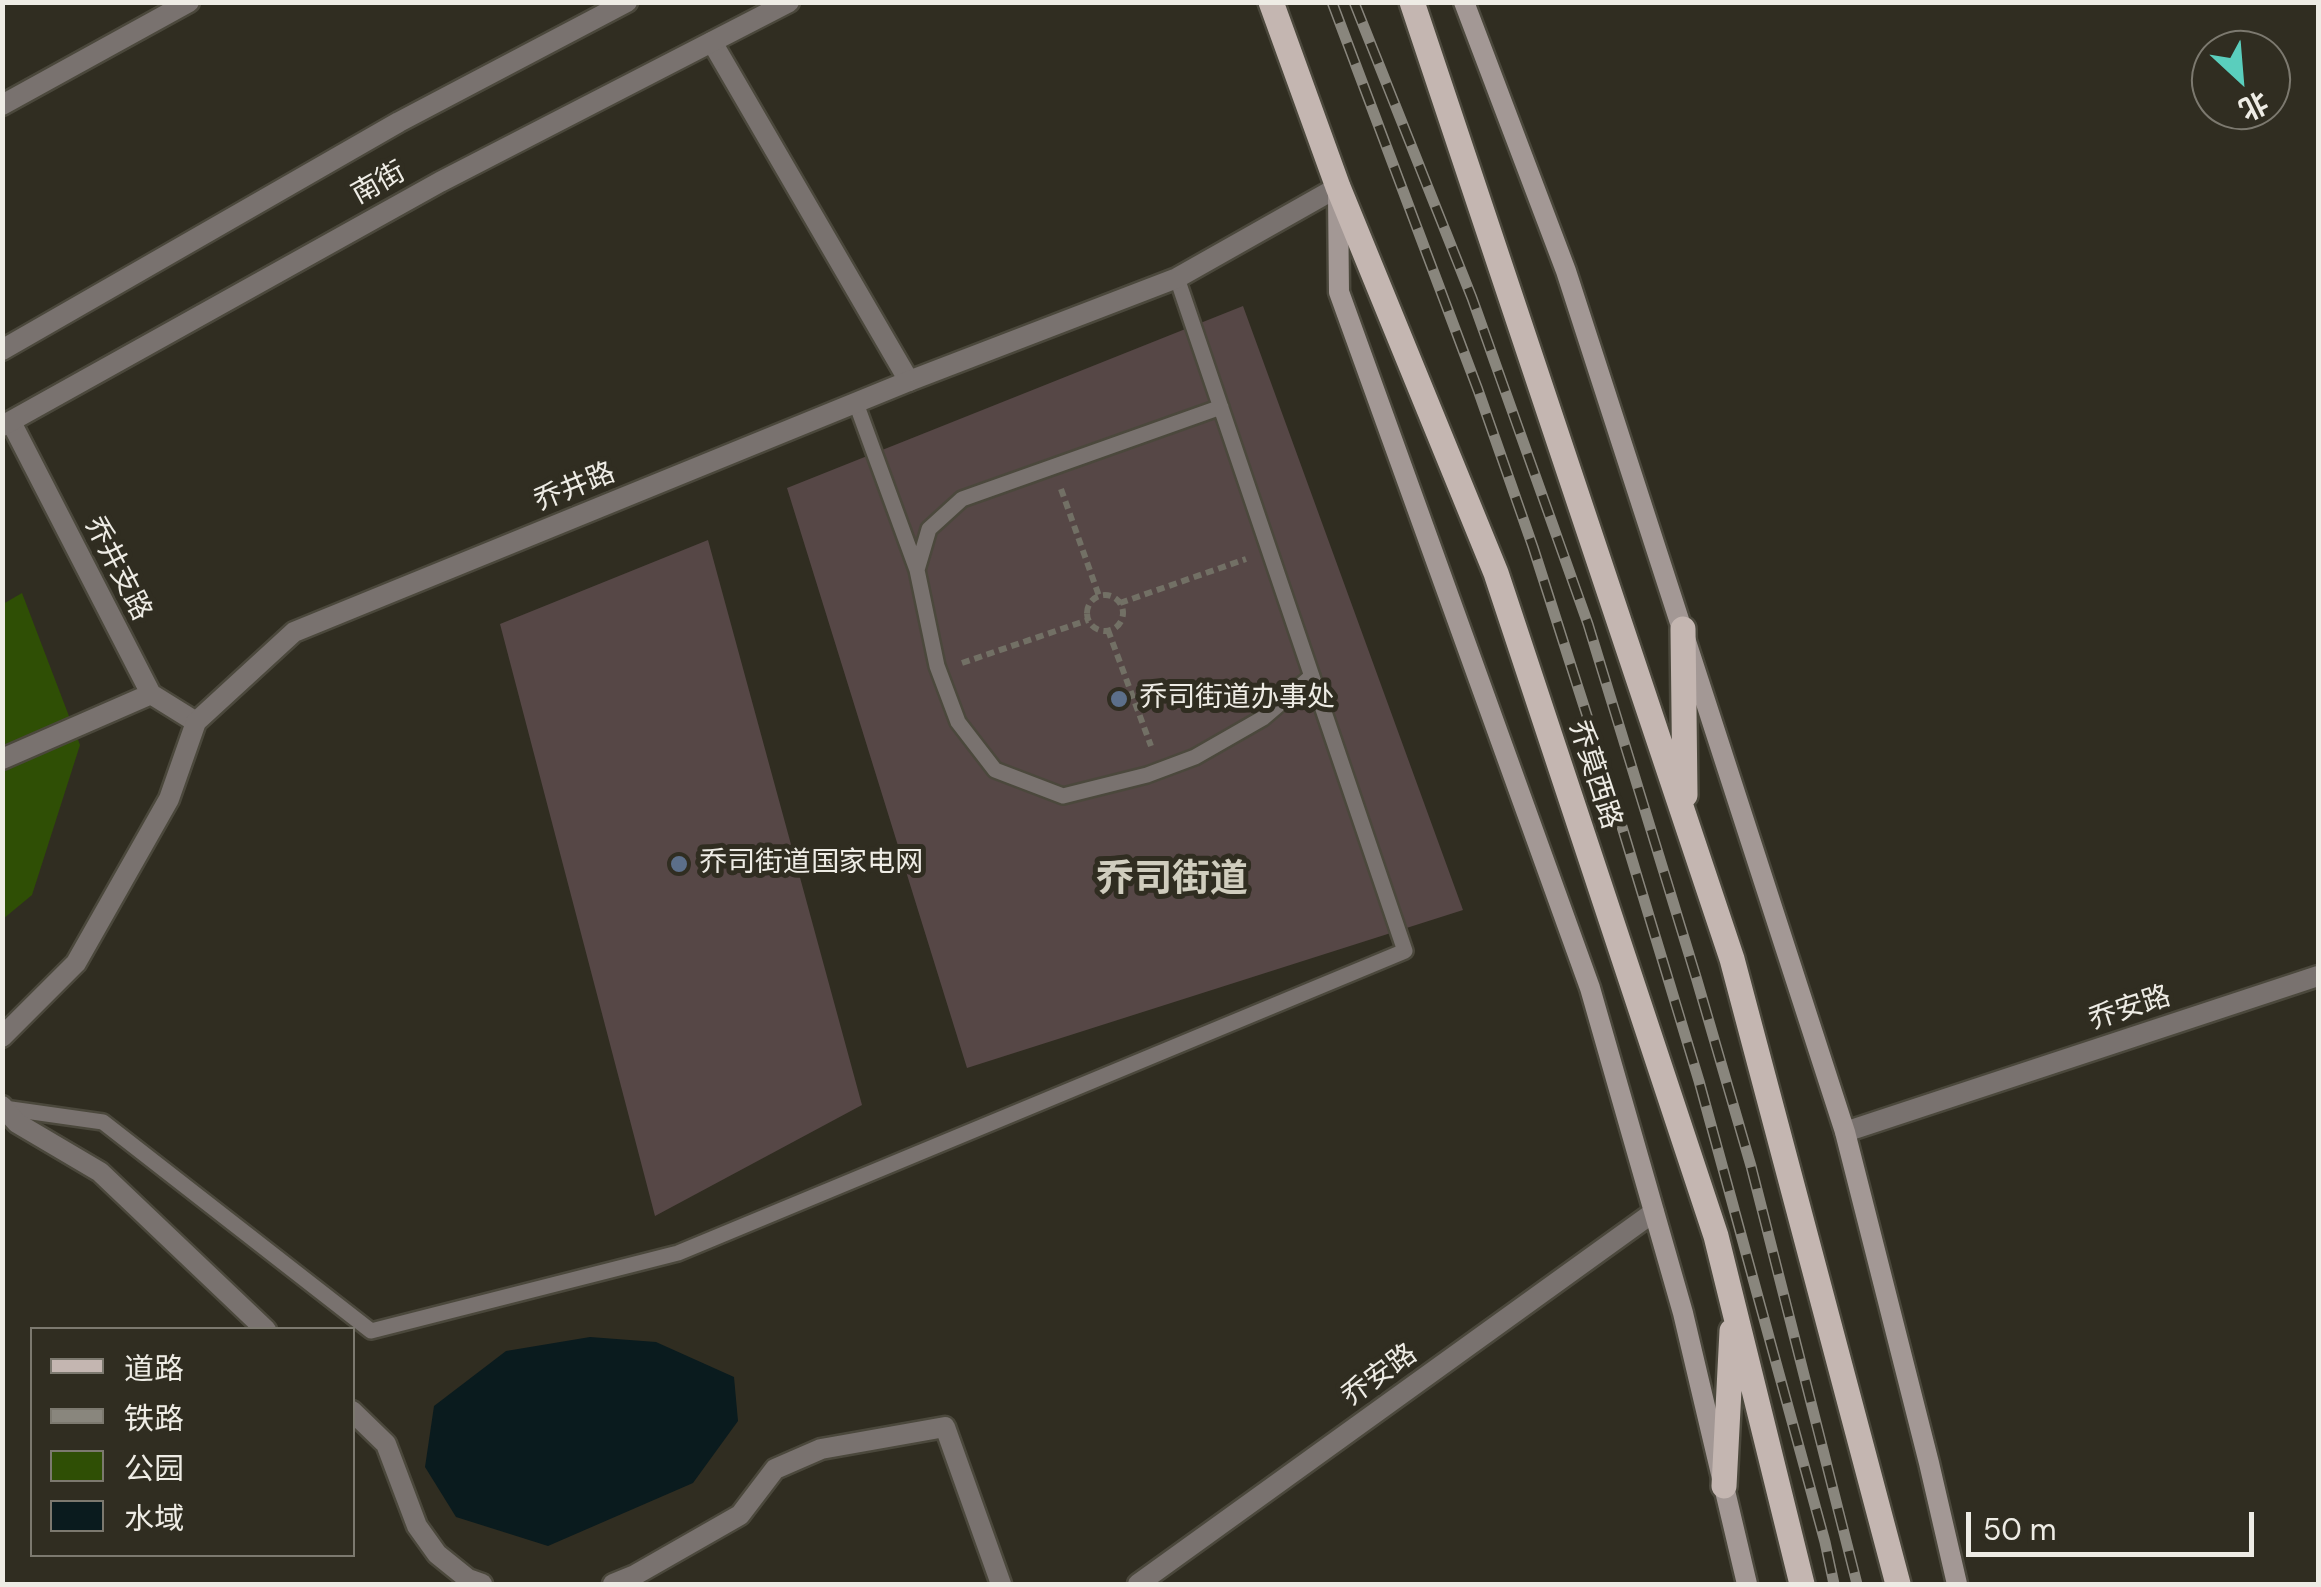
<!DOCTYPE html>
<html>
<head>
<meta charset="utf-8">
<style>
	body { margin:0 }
	#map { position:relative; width:2321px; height:1587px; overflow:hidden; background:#302d21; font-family:"DM Sans","Noto Sans SC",sans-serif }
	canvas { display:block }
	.frame { position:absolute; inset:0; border:5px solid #eeece5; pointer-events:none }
	.legend { position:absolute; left:30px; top:1327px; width:325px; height:230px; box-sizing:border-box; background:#302d21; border:2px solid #7c796f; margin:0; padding:12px 18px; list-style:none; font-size:30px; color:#eeece5 }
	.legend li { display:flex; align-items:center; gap:20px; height:50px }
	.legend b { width:50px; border:2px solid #7c796f }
	.north { position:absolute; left:2191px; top:30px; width:100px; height:100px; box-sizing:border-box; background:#302d21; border:2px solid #7c796f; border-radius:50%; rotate:154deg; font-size:28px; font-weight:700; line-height:40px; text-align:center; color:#eeece5 }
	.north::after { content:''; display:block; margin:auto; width:35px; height:45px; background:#5acebd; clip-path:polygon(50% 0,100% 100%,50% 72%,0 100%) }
	.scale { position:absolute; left:1966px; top:1512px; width:288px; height:45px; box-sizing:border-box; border:5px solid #eeece5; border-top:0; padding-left:12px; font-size:30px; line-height:35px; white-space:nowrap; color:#eeece5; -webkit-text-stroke:8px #302d21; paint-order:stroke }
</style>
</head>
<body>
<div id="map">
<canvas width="2321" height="1587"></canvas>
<div class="frame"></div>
<ul class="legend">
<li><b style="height:12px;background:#c4b6b1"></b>道路</li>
<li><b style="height:12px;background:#89867d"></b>铁路</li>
<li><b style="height:28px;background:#2f4f05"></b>公园</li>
<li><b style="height:28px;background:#0a1b1e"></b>水域</li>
</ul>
<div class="north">北</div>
<div class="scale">50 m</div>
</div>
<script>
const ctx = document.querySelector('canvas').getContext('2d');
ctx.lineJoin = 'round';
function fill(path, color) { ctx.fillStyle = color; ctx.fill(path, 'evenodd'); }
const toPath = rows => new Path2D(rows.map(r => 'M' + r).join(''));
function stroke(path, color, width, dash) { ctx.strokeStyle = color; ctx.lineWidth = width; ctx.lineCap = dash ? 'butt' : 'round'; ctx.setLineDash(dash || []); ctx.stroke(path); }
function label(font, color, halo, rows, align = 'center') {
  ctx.font = font + ' "DM Sans","Noto Sans SC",sans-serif'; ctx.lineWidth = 10; ctx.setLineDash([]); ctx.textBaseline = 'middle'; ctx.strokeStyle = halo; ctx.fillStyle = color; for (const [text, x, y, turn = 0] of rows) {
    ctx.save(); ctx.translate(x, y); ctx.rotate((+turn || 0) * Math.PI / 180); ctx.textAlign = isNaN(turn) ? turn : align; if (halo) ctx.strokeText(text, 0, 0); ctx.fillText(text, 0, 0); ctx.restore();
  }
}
fill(toPath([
	[22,593,80,745,32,895,3,919,3,604]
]), '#2f4f05');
fill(toPath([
	[590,1337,656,1342,734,1377,738,1421,693,1483,548,1546,456,1517,425,1467,434,1406,506,1351]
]), '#0a1b1e');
fill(toPath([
	[1243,306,1463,910,967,1068,787,488],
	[708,540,862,1105,655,1216,500,624]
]), '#564746');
const service = toPath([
	[856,403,917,570],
	[1221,407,962,499,929,529,917,570,937,666,958,722,995,770,1063,796,1147,775,1195,757,1263,718,1312,676],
	[4,1108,103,1122,371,1331,678,1253,1405,951,1177,278]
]);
const minor = toPath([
	[712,42,909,381],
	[2,105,189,2],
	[11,422,151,694,196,722],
	[2,759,151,694],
	[2,1106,17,1123,100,1172,266,1330],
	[352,1411,386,1444,417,1526,437,1554,468,1579,482,1584],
	[613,1584,635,1575,740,1515,775,1469,821,1449,945,1427,1001,1584],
	[1138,1584,1654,1212]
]);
const tertiary = toPath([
	[2,350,399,122,627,2],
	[2,426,440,182,789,2],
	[2,1037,76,963,169,799,196,722,294,632,909,381,1177,278,1338,187],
	[1845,1132,2318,976]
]);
const secondary = toPath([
	[1464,2,1566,271,1845,1132,1929,1463,1957,1584],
	[1338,194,1339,292,1590,988,1683,1313,1747,1584]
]);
const primary = toPath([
	[1271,2,1338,187,1496,573,1716,1236,1802,1584],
	[1412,2,1732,959,1898,1584],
	[1683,629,1685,795],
	[1724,1486,1732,1331]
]);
stroke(service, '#4b483c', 20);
stroke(minor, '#4b483c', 25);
stroke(tertiary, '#4b483c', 25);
stroke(secondary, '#4b483c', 25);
stroke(primary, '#4b483c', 30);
stroke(toPath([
	[1061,489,1099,596],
	'1087 613a18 18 0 1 1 36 0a18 18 0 1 1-36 0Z',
	[1120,603,1246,559],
	[1108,630,1151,746],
	[962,663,1088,620]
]), '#727065', 6, [8, 5]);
stroke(service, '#79726f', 15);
stroke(minor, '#79726f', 20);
stroke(tertiary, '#79726f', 20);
stroke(secondary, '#a39895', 20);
stroke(primary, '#c4b6b1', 25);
const rail = toPath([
	[1332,2,1478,390,1533,547,1613,797,1699,1081,1825,1542,1834,1584],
	[1354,2,1472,298,1588,624,1696,977,1751,1166,1857,1584]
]);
stroke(rail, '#89867d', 11);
stroke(rail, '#302d21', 8, [22]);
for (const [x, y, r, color] of [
	[1119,699,10,"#5c6f8a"],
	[679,864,10,"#5c6f8a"]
]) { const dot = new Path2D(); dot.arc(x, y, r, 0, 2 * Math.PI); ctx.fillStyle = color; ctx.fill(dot); stroke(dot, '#302d21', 4); }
label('28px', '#eeece5', '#302d21', [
	["南街",379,184,-29],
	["乔井路",575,488,-22],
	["乔井支路",117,569,63],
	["乔莫西路",1594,775,72],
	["乔安路",2130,1009,-18],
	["乔安路",1380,1376,-36]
]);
label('28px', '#eeece5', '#302d21', [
	["乔司街道办事处",1139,699],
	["乔司街道国家电网",699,864]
], 'left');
label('bold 38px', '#d0cdbe', '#302d21', [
	["乔司街道",1172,881]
]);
</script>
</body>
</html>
